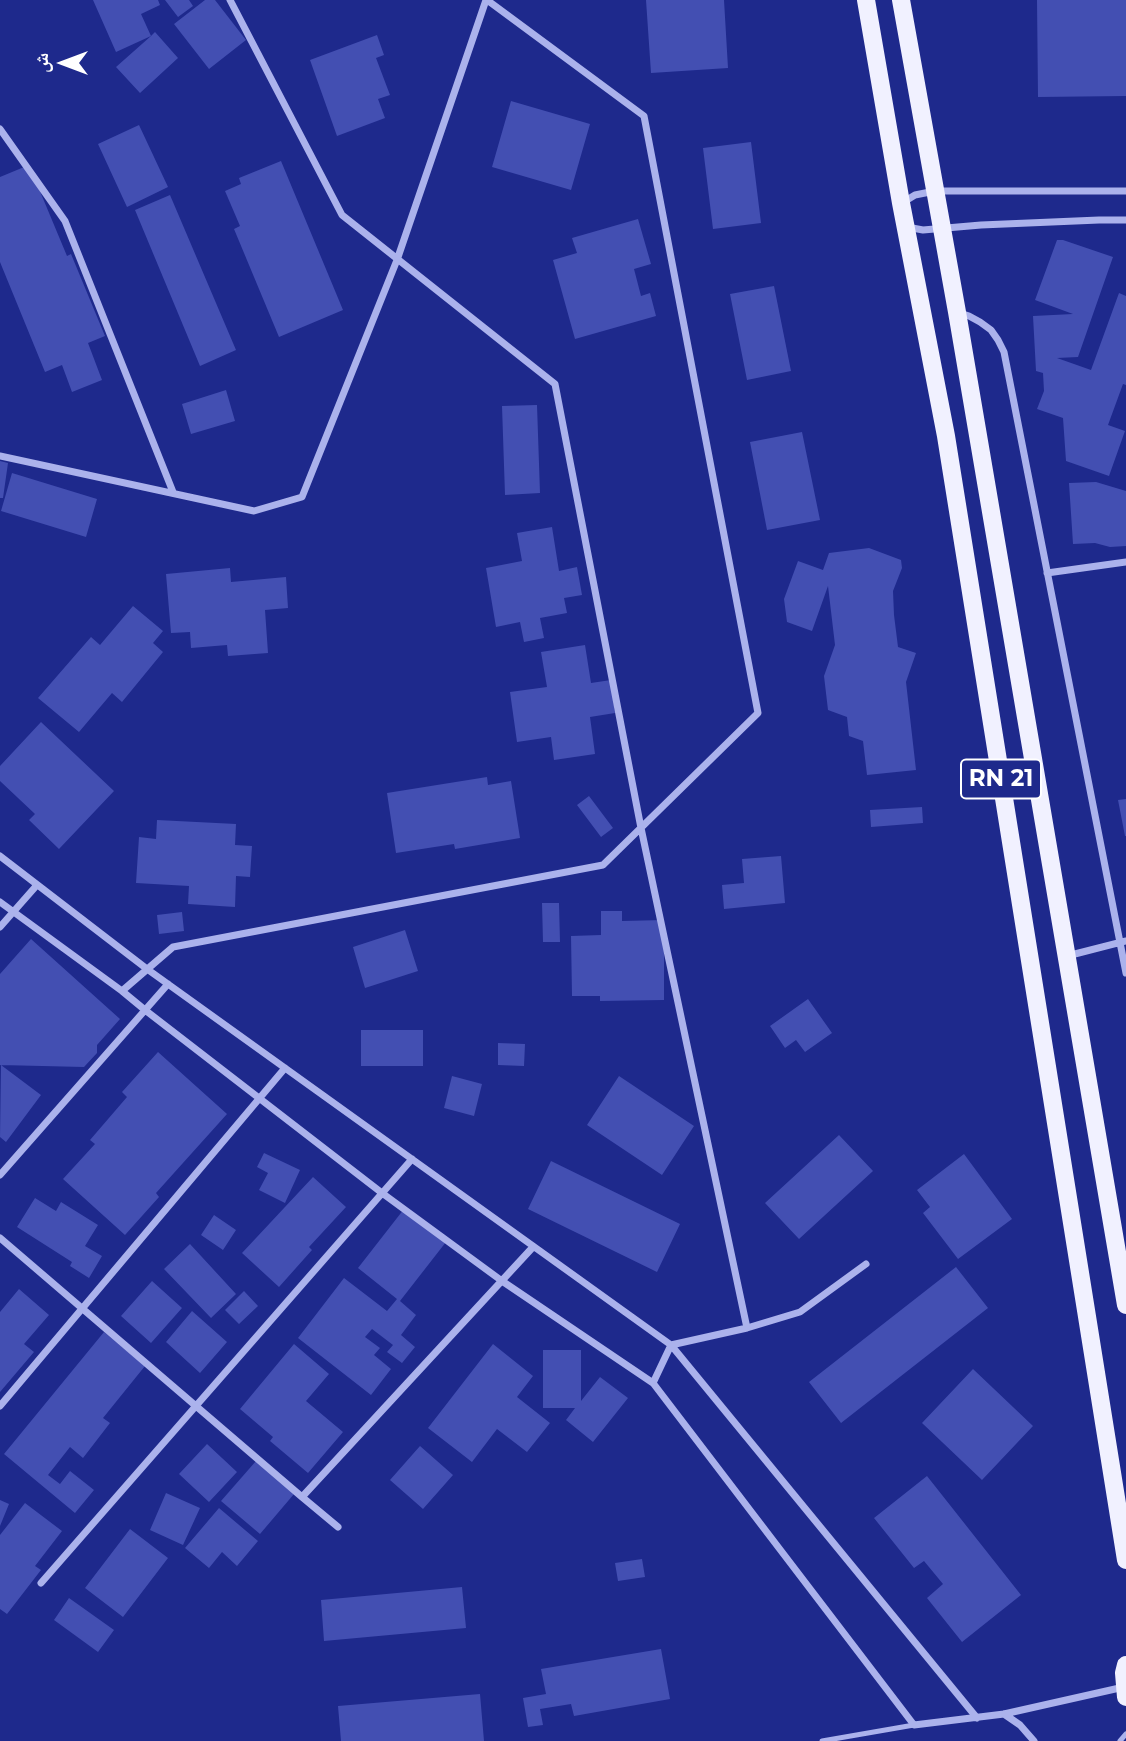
<!DOCTYPE html>
<html>
<head>
<meta charset="utf-8">
<style>
	body { margin:0 }
	#map { position:relative; width:1126px; height:1741px; overflow:hidden; background:#1e298c; font-family:Montserrat,"Noto Naskh Arabic",sans-serif }
	canvas { display:block }
	.north { position:absolute; left:28px; top:28px; width:70px; height:70px; -webkit-text-stroke:5px #1e298c; paint-order:stroke; rotate:270deg; font-size:19px; font-weight:700; line-height:28px; text-align:center; color:#fff }
	.north::after { content:''; display:block; margin:auto; width:24px; height:32px; background:#fff; clip-path:polygon(50% 0,100% 100%,50% 72%,0 100%) }
</style>
</head>
<body>
<div id="map">
<canvas width="1126" height="1741"></canvas>
<div class="north">ش</div>
</div>
<script>
const ctx = document.querySelector('canvas').getContext('2d');
ctx.lineJoin = 'round';
function fill(path, color) { ctx.fillStyle = color; ctx.fill(path, 'evenodd'); }
const toPath = rows => new Path2D(rows.map(r => 'M' + r).join(''));
function stroke(path, color, width, dash) { ctx.strokeStyle = color; ctx.lineWidth = width; ctx.lineCap = dash ? 'butt' : 'round'; ctx.setLineDash(dash || []); ctx.stroke(path); }
function label(font, color, halo, rows, align = 'center') {
  ctx.font = font + ' Montserrat,sans-serif'; ctx.lineWidth = 5; ctx.setLineDash([]); ctx.textBaseline = 'middle'; ctx.strokeStyle = halo; ctx.fillStyle = color; for (const [text, x, y, turn = 0] of rows) {
    ctx.save(); ctx.translate(x, y); ctx.rotate((+turn || 0) * Math.PI / 180); ctx.textAlign = isNaN(turn) ? turn : align; if (halo) ctx.strokeText(text, 0, 0); ctx.fillText(text, 0, 0); ctx.restore();
  }
}
fill(toPath([
	[93,0,158,0,160,5,141,14,151,36,155,32,178,58,140,93,116,67,151,36,116,52],
	[165,0,189,0,193,6,178,17],
	[205,0,215,0,246,40,209,69,174,24],
	[646,0,724,0,728,68,651,73],
	[1037,0,1126,0,1126,96,1038,97],
	[377,35,384,55,376,58,390,95,378,99,385,118,337,136,310,60],
	[511,101,590,124,571,190,492,167],
	[139,125,168,187,127,207,98,144],
	[751,142,761,223,713,229,703,148],
	[281,161,343,310,279,337,234,229,240,226,225,191,241,184,239,178],
	[29,165,67,256,71,254,105,336,88,343,102,380,72,392,62,365,45,372,0,262,0,177],
	[170,195,236,350,200,366,135,210],
	[638,219,651,264,634,269,641,296,650,293,656,316,575,339,553,260,577,253,572,238],
	[1057,240,1063,240,1113,257,1078,357,1057,358,1091,370,1119,293,1126,296,1126,385,1123,384,1108,425,1125,431,1109,476,1066,461,1063,418,1037,409,1044,391,1043,373,1036,371,1033,316,1073,314,1035,300],
	[774,286,791,371,747,380,730,294],
	[226,390,235,421,191,434,182,404],
	[537,405,540,493,505,495,502,406],
	[802,432,820,520,767,530,750,442],
	[0,461,8,463,3,498,0,498],
	[12,473,97,499,86,537,1,511],
	[1096,482,1126,491,1126,546,1110,547,1095,543,1073,544,1069,483],
	[552,527,559,571,577,567,582,595,564,598,567,613,540,618,544,638,524,642,520,622,496,627,486,568,522,561,517,533],
	[869,548,901,560,902,568,893,591,894,615,898,647,916,653,906,682,916,770,867,775,863,741,849,736,847,717,828,710,824,676,835,645,828,586,812,631,787,622,784,599,798,561,823,570,829,553],
	[230,568,231,582,286,577,288,608,265,610,268,653,228,656,227,645,191,648,190,632,171,633,166,574],
	[133,606,163,631,153,643,163,652,122,702,112,693,79,732,38,698,91,637,100,645],
	[585,645,591,683,611,680,615,713,590,717,595,754,554,760,551,737,517,742,510,692,547,687,541,652],
	[41,722,114,791,59,849,29,820,35,814,0,781,0,766],
	[487,777,488,785,511,781,520,838,455,849,454,844,396,853,387,793],
	[589,796,613,828,601,837,577,805],
	[1126,799,1126,836,1125,836,1118,800],
	[922,807,923,823,871,827,870,810],
	[157,820,236,824,235,845,252,846,250,877,236,876,235,907,188,904,189,886,136,883,139,837,156,839],
	[781,856,785,903,724,909,722,885,744,883,742,859],
	[542,903,559,903,560,942,543,942],
	[601,911,622,911,622,921,664,920,664,1000,600,1001,600,996,572,996,571,936,601,935],
	[182,912,184,931,159,934,157,915],
	[405,930,418,971,365,988,353,947],
	[31,939,120,1019,97,1045,97,1053,84,1067,0,1065,0,974],
	[808,999,832,1033,805,1052,796,1040,785,1048,770,1026],
	[361,1030,423,1030,423,1066,361,1066],
	[498,1043,525,1044,524,1066,498,1065],
	[158,1052,227,1114,156,1193,159,1197,125,1235,63,1179,95,1144,90,1140,127,1097,122,1092],
	[1,1065,41,1095,6,1142,0,1137],
	[452,1076,482,1084,474,1116,444,1108],
	[619,1076,694,1126,662,1175,587,1125],
	[839,1135,873,1171,799,1239,765,1203],
	[264,1153,300,1170,285,1203,259,1190,268,1173,257,1167],
	[964,1154,1012,1219,958,1259,923,1213,930,1207,917,1190],
	[551,1161,680,1224,657,1272,528,1209],
	[313,1177,346,1207,309,1247,312,1250,279,1287,242,1253],
	[35,1198,56,1211,61,1202,98,1225,85,1246,102,1256,89,1278,70,1266,72,1262,17,1227],
	[404,1209,446,1242,400,1301,416,1315,401,1335,415,1347,402,1363,387,1352,393,1345,372,1329,365,1337,380,1348,374,1355,391,1369,371,1395,298,1338,344,1278,387,1311,397,1299,358,1268],
	[214,1215,236,1230,223,1250,201,1235],
	[190,1244,236,1294,211,1318,164,1269],
	[956,1267,988,1308,841,1423,809,1382],
	[152,1281,182,1308,151,1343,121,1316],
	[19,1289,49,1315,24,1344,34,1352,0,1392,0,1312],
	[244,1291,258,1306,239,1324,225,1310],
	[192,1311,227,1342,200,1373,166,1342],
	[104,1332,145,1366,103,1418,110,1423,83,1458,70,1447,48,1475,60,1484,70,1471,94,1490,75,1513,4,1454],
	[294,1344,329,1374,306,1401,343,1432,308,1473,270,1441,273,1437,240,1409],
	[493,1344,533,1376,517,1397,550,1423,527,1452,497,1429,472,1462,428,1428],
	[543,1350,581,1350,581,1401,600,1377,628,1398,593,1442,566,1420,575,1408,543,1408],
	[973,1369,1033,1426,982,1480,922,1423],
	[207,1444,237,1472,209,1502,179,1474],
	[420,1446,453,1475,423,1509,390,1480],
	[256,1461,294,1494,260,1534,221,1501],
	[927,1476,1021,1595,962,1642,927,1598,943,1584,924,1561,914,1568,874,1518],
	[166,1493,200,1508,183,1545,150,1530],
	[0,1500,9,1504,0,1526],
	[25,1503,62,1531,35,1566,41,1570,7,1614,0,1609,0,1535],
	[219,1508,258,1541,237,1566,222,1552,209,1568,185,1548],
	[130,1529,168,1558,123,1617,85,1588],
	[642,1559,645,1577,618,1581,615,1563],
	[462,1587,466,1628,324,1641,321,1600],
	[69,1598,114,1630,98,1652,54,1620],
	[661,1649,670,1699,574,1716,571,1704,540,1709,543,1725,528,1727,523,1698,546,1694,541,1669],
	[480,1694,484,1741,341,1741,338,1706]
]), '#434fb2');
stroke(toPath([
	[822,1741,914,1725],
	[1120,1741,1126,1734]
]), '#abb2ec', 5);
stroke(toPath([
	[230,0,342,215,555,384,641,828,747,1328],
	[0,129,65,221,173,492],
	[902,203,915,195,935,191,1126,191],
	[907,227,923,230,981,225,1099,220,1126,220],
	[957,312,969,316,980,322,991,330,998,340,1004,352,1126,973],
	[0,456,254,511,302,497,397,260,486,0],
	[1047,573,1126,562],
	[0,856,147,969,671,1345,977,1718],
	[0,902,122,991,145,1010,382,1193,502,1281,653,1383,914,1725,1004,1714,1124,1687],
	[0,927,37,885],
	[1067,956,1126,941],
	[122,991,173,947,603,865,758,713,644,116,487,0],
	[0,1175,168,984],
	[0,1238,302,1497],
	[653,1383,671,1345,747,1328,800,1312,866,1264],
	[0,1406,285,1068],
	[338,1527,302,1497,533,1247],
	[41,1583,412,1159],
	[1004,1714,1020,1725,1034,1741]
]), '#abb2ec', 7);
stroke(toPath([
	[866,0,901,203,946,436,1126,1560],
	[901,0,957,312,1126,1305],
	[1126,1665,1124,1673,1126,1697]
]), '#f1f1ff', 18);
for (const [x, y, w] of [
	[1001,779,80]
]) { const box = new Path2D(); box.roundRect(x - w / 2, y - 19.5, w, 39, 5); ctx.fillStyle = '#1e298c'; ctx.fill(box); stroke(box, '#fff', 2); }
label('bold 23px', '#fff', null, [
	["RN 21",1001,779]
]);
</script>
</body>
</html>
